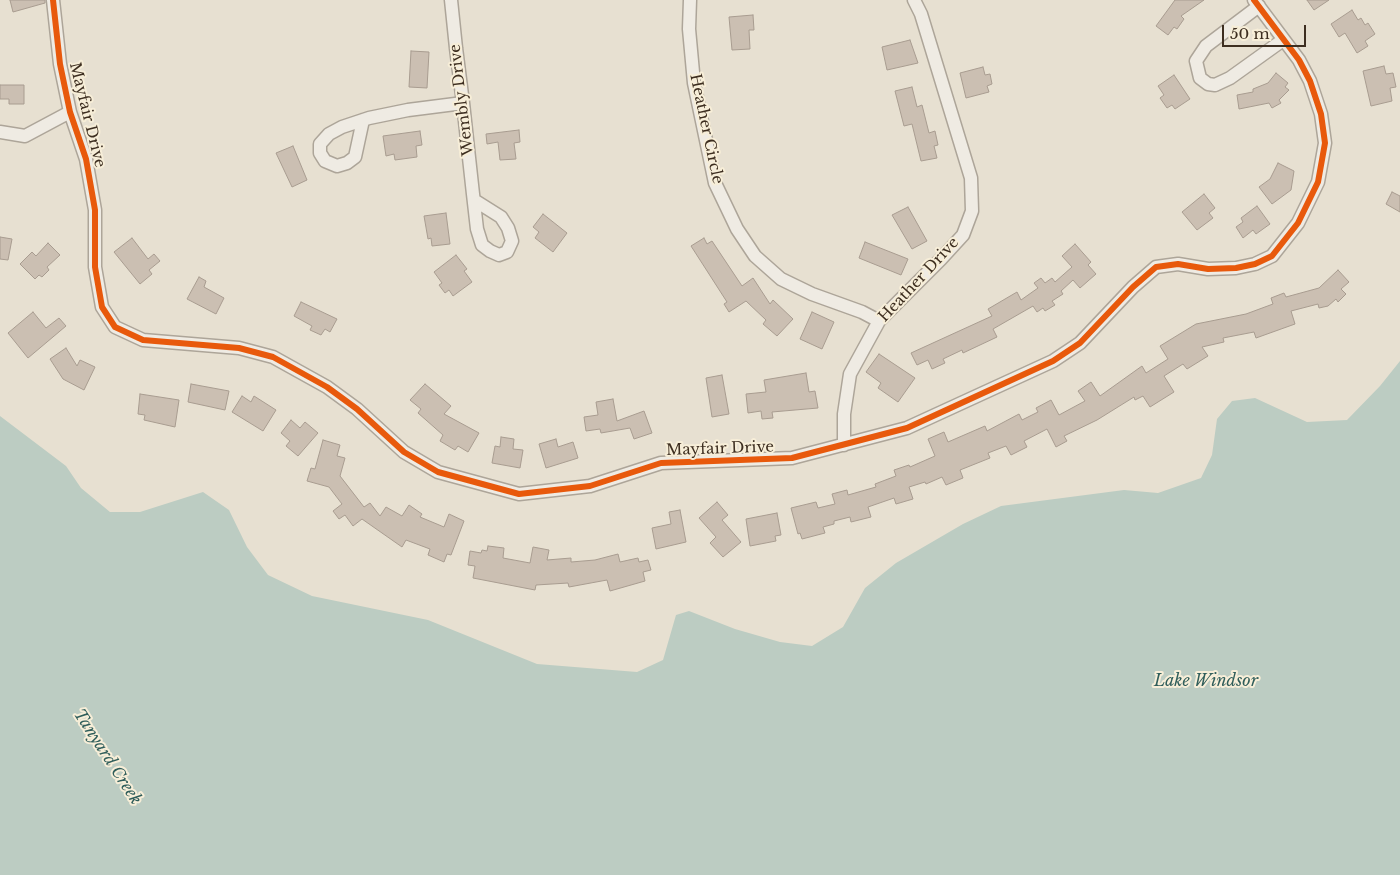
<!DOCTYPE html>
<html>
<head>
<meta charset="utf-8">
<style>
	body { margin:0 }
	#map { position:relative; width:1400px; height:875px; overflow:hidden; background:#e7e0d1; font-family:"Libre Baskerville",serif }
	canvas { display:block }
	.scale { position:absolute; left:1222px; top:25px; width:84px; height:22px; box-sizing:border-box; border:2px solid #3d2e20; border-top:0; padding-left:6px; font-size:15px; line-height:18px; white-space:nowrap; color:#3d2e20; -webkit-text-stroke:4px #f7eed8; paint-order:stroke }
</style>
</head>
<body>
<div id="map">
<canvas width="1400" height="875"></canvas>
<div class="scale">50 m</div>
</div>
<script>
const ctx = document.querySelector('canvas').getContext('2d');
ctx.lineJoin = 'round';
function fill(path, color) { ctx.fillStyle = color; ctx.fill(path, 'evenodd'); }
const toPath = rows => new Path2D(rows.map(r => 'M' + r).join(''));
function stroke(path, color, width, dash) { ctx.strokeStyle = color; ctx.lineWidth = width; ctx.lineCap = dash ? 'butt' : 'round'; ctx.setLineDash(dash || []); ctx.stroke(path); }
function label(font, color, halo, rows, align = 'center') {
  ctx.font = font + ' "Libre Baskerville",serif'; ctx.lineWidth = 4; ctx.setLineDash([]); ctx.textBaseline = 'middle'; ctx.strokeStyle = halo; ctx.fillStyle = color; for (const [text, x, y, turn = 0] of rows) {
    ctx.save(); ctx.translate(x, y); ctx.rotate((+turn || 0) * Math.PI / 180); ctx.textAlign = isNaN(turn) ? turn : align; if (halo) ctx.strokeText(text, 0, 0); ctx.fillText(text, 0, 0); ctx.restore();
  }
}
fill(toPath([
	[1400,361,1400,875,0,875,0,416,66,466,81,488,110,512,140,512,203,492,229,510,247,547,268,575,312,596,428,620,537,664,637,672,663,660,676,615,689,611,735,629,780,642,812,646,843,627,865,588,896,563,963,524,1001,506,1124,490,1158,493,1201,478,1212,455,1217,419,1232,401,1255,398,1307,422,1347,420,1380,386]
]), '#bcccc2');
const building = toPath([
	[10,0,45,0,45,3,13,12,10,0],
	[1175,0,1204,0,1181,16,1184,19,1177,29,1174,27,1168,35,1156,26,1175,0],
	[1307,0,1329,0,1314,10,1307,0],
	[1352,10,1358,20,1361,18,1365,25,1368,23,1375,34,1365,41,1368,46,1357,53,1345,33,1339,37,1331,24,1352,10],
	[753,15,754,30,749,30,750,49,732,50,729,17,753,15],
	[910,40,918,63,887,70,882,47,910,40],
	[411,51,429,52,427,88,409,87,411,51],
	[1384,66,1386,74,1393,73,1396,87,1390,88,1392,101,1371,106,1363,71,1384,66],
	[983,67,985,75,990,74,992,84,987,86,989,92,966,98,960,73,983,67],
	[1276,73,1288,83,1285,87,1289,90,1279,100,1281,103,1272,108,1269,103,1239,109,1237,95,1253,92,1253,89,1268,83,1276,73],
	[1174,75,1190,99,1175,109,1172,105,1167,108,1160,98,1164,95,1158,86,1174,75],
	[0,85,24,85,24,104,9,104,9,99,0,99,0,85],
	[912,87,917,107,922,105,929,133,935,131,938,145,934,146,937,158,921,161,912,124,904,126,895,91,912,87],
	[519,130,520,142,514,143,516,159,500,160,498,142,487,144,486,134,519,130],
	[420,131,422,145,416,146,417,157,395,160,394,154,386,156,383,136,420,131],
	[293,146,307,180,292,187,276,153,293,146],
	[1278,163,1294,171,1291,190,1272,204,1259,187,1270,179,1278,163],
	[1392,192,1400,196,1400,212,1386,204,1392,192],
	[1204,194,1215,208,1209,213,1213,218,1197,230,1182,212,1204,194],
	[1257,206,1270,224,1256,234,1253,230,1243,238,1236,227,1243,222,1241,218,1257,206],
	[908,207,927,241,912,249,892,215,908,207],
	[446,213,450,244,432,246,431,238,428,239,424,216,446,213],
	[543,214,567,233,553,252,535,238,539,232,533,227,543,214],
	[0,237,12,239,8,260,0,259,0,237],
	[132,238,148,259,154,254,160,261,149,270,152,274,140,284,114,252,132,238],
	[704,238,707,244,712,241,742,286,753,278,770,304,773,300,793,319,777,336,763,324,766,320,746,301,729,312,724,304,727,302,691,246,704,238],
	[865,242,908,259,901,275,859,258,865,242],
	[48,243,60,255,47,267,49,270,42,277,39,275,35,279,20,264,32,252,36,256,48,243],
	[1075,244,1091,262,1088,265,1096,274,1080,288,1073,280,1061,291,1063,294,1052,301,1055,305,1045,311,1043,308,1037,312,1033,306,993,329,997,337,963,353,962,350,943,359,945,363,932,369,928,360,917,365,911,353,992,316,988,309,1017,292,1021,300,1038,288,1034,283,1041,278,1045,283,1052,278,1055,282,1072,267,1062,256,1075,244],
	[456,255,467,269,464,271,472,282,453,296,449,290,445,293,439,285,442,283,434,272,456,255],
	[1338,270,1349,282,1341,289,1346,294,1338,302,1336,299,1328,306,1319,308,1318,304,1291,311,1295,324,1256,338,1254,332,1223,338,1224,342,1202,347,1208,356,1187,369,1183,364,1164,376,1174,392,1150,407,1143,396,1135,400,1134,397,1097,420,1064,436,1067,441,1056,447,1047,429,1024,441,1027,447,1011,455,1006,446,988,453,990,458,960,470,963,478,946,485,942,477,926,484,925,482,909,487,913,499,896,504,894,498,868,507,871,517,851,522,850,517,834,521,834,524,823,527,825,533,802,539,800,533,798,534,791,508,816,502,818,508,835,504,832,494,847,490,848,495,876,487,875,484,896,476,894,470,909,465,910,467,935,456,928,439,944,432,948,442,985,426,987,431,1019,414,1022,420,1038,412,1036,408,1051,400,1059,415,1085,401,1078,391,1091,382,1100,396,1142,366,1146,373,1168,359,1160,346,1196,324,1246,314,1273,304,1271,298,1284,293,1286,297,1319,288,1338,270],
	[199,277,206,281,204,287,224,298,216,314,187,299,199,277],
	[301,302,337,319,330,332,325,329,321,335,310,330,312,326,294,316,301,302],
	[33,312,46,328,59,318,66,326,28,358,8,333,33,312],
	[812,312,834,322,822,349,800,339,812,312],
	[66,348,77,366,80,360,95,367,84,390,63,379,50,359,66,348],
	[879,354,915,378,898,402,878,388,881,383,866,372,879,354],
	[806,373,809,392,815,391,818,408,772,412,773,418,762,419,761,411,748,413,746,394,766,392,764,380,806,373],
	[722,375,729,414,712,417,706,378,722,375],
	[191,384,229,391,225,410,188,402,191,384],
	[425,384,451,406,444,414,479,433,468,452,458,446,455,450,440,441,443,435,418,413,421,409,410,400,425,384],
	[140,394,179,400,175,427,144,420,145,415,138,414,140,394],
	[242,396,251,402,254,396,276,410,263,431,232,412,242,396],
	[613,399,617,421,644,411,652,433,634,439,630,428,601,433,600,429,586,431,584,417,598,415,596,402,613,399],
	[291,420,300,428,305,422,318,433,298,456,286,446,290,441,281,433,291,420],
	[501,437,514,439,513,449,523,450,520,468,492,463,495,446,500,447,501,437],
	[556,439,558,447,573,442,578,458,546,468,539,444,556,439],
	[323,440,340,445,337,456,345,458,340,476,364,507,370,503,380,516,386,507,402,516,409,505,422,514,420,517,444,527,449,514,464,521,451,555,447,554,444,562,428,555,430,549,406,540,402,547,362,519,353,526,345,515,339,519,333,511,342,504,329,487,307,481,311,468,315,469,323,440],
	[717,502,728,515,722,520,741,542,723,557,710,543,716,537,699,518,717,502],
	[680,510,686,542,656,549,652,528,671,524,669,512,680,510],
	[777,513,781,535,775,536,776,541,750,546,746,519,777,513],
	[488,546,504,548,503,558,530,563,533,547,549,550,547,560,571,558,571,562,595,560,618,554,620,562,638,558,639,562,648,560,651,570,643,572,645,581,610,591,607,580,569,587,568,583,536,585,535,590,473,578,475,566,468,565,470,551,481,553,482,550,487,551,488,546]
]);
fill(building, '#cbbfb2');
stroke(building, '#a89c90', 1);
const minor = toPath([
	[53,0,60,64,70,112,86,159,95,210,95,267,102,307,115,327,143,340,239,348,273,357,327,387,357,409,404,452,438,472,519,494,590,486,661,463,792,458,907,428,1053,361,1080,343,1133,287,1156,267,1178,264,1208,269,1236,268,1255,264,1272,256,1298,223,1318,182,1325,143,1321,114,1310,81,1299,60,1254,0],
	[451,0,456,48,463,103,473,194,477,229,482,245,490,251,499,255,507,252,512,241,508,228,501,217,474,200],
	[690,0,689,29,694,83,715,183,737,229,755,256,781,279,812,294,862,312,879,321],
	[1259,6,1206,46,1196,61,1200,78,1208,84,1215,85,1230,78,1283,40],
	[363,120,355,157,347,163,337,166,325,161,320,153,320,144,329,134,342,127,369,118,408,110,463,103],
	[0,132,25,136,70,112],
	[844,445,844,414,850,374,879,321,941,259,963,235,972,211,971,178,921,14,914,0]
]);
stroke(minor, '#ada599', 15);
stroke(minor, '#efebe3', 12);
stroke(toPath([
	[53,0,60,64,70,112,86,159,95,210,95,267,102,307,115,327,143,340,239,348,273,357,327,387,357,409,404,452,438,472,519,494,590,486,661,463,792,458,907,428,1053,361,1080,343,1133,287,1156,267,1178,264,1208,269,1236,268,1255,264,1272,256,1298,223,1318,182,1325,143,1321,114,1310,81,1299,60,1254,0]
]), '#e8590c', 6);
label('15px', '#3d2e20', '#f7eed8', [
	["Wembly Drive",462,100,-97],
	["Mayfair Drive",87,115,76],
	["Heather Circle",706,129,78],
	["Heather Drive",919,280,-47],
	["Mayfair Drive",720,449,-2]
]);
label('italic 16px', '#2f5d5a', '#f7eed8', [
	["Lake Windsor",1206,681],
	["Tanyard Creek",107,757,57]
]);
</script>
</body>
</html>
